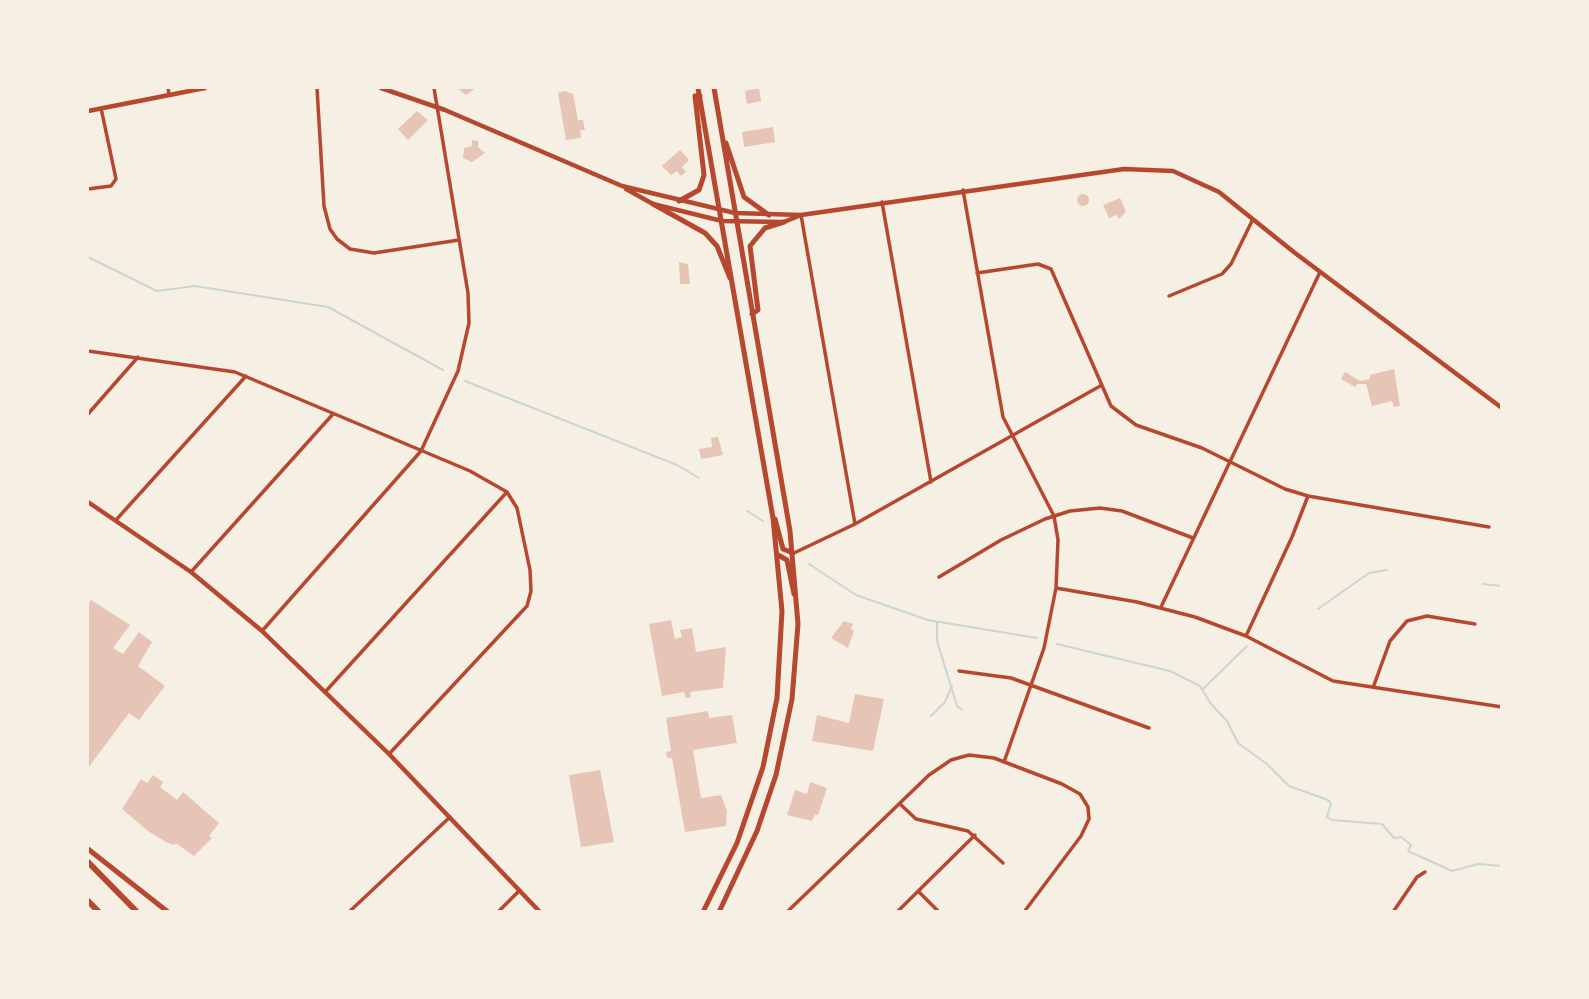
<!DOCTYPE html>
<html>
<head>
<meta charset="utf-8">
<style>
	body { margin:0 }
	#map { position:relative; width:1589px; height:999px; overflow:hidden; background:#f6efe4; font-family:"Noto Sans",sans-serif }
	canvas { display:block }
	.frame { position:absolute; inset:0; border:89px solid #f6efe4; pointer-events:none }
</style>
</head>
<body>
<div id="map">
<canvas width="1589" height="999"></canvas>
<div class="frame"></div>
</div>
<script>
const ctx = document.querySelector('canvas').getContext('2d');
ctx.lineJoin = 'round';
const toPath = rows => new Path2D(rows.map(r => 'M' + r).join(''));
function stroke(path, color, width, dash) { ctx.strokeStyle = color; ctx.lineWidth = width; ctx.lineCap = dash ? 'butt' : 'round'; ctx.setLineDash(dash || []); ctx.stroke(path); }
function fill(path, color) { ctx.fillStyle = color; ctx.fill(path, 'evenodd'); }
stroke(toPath([
	[88,257,157,291,195,286,328,307,443,370],
	[465,381,677,465,699,478],
	[747,511,763,521],
	[809,564,856,595,928,620,1037,638],
	[1483,584,1502,586],
	[1318,609,1369,573,1387,570],
	[937,623,937,641,957,706,962,710],
	[1057,644,1170,671,1200,686,1211,704,1227,721,1238,743,1267,764,1289,786,1328,800,1331,803,1327,817,1332,820,1382,824,1394,838,1401,837,1411,845,1408,851,1452,871,1478,864,1502,866],
	[1203,689,1247,646],
	[931,716,945,702,952,686]
]), '#c9d6d2', 2);
fill(toPath([
	[457,88,476,88,466,95],
	[759,88,761,101,747,104,745,91],
	[565,91,573,94,578,120,583,120,585,130,580,130,581,138,566,140,558,93],
	[417,111,428,120,408,140,398,129],
	[773,127,775,142,744,147,742,132],
	[472,140,478,141,478,147,485,153,472,162,463,158,464,148,472,146],
	[680,150,689,160,682,167,686,172,681,176,677,171,671,175,662,166],
	'1077 200a6 6 0 1 1 12 0a6 6 0 1 1-12 0Z',
	[1120,198,1126,212,1119,219,1117,215,1109,218,1103,205],
	[679,262,688,264,690,284,680,284],
	[1394,369,1400,406,1394,407,1392,401,1372,406,1366,384,1357,384,1355,387,1341,379,1345,372,1360,381,1370,379,1370,375],
	[718,437,723,455,701,459,699,449,712,447,711,438],
	[91,600,130,625,113,648,123,654,139,632,152,642,138,666,165,686,139,720,129,713,88,768,88,605],
	[671,620,675,639,682,637,680,630,692,628,696,652,726,647,723,688,690,692,691,697,686,698,684,692,662,696,649,624],
	[844,621,853,624,851,629,854,631,848,648,831,638],
	[855,694,884,699,873,751,812,741,817,715,849,723],
	[708,711,709,718,732,715,737,743,693,750,701,798,721,795,727,811,726,826,685,832,672,758,667,758,666,752,671,751,666,718],
	[600,770,614,842,581,847,569,775],
	[153,775,163,782,160,787,177,800,183,792,219,823,209,836,212,838,194,856,176,843,174,845,166,842,148,831,122,809,141,779,147,783],
	[810,782,827,788,818,815,815,814,812,821,787,815,795,790,807,794]
]), '#e6c5b7');
stroke(toPath([
	[168,88,169,94],
	[317,88,324,206,330,229,337,239,350,249,374,253,459,240],
	[88,189,111,186,116,179,101,108],
	[963,190,1003,417,1054,516,1058,540,1056,588,1044,648,1004,762],
	[882,202,931,482],
	[801,215,855,524],
	[977,273,1038,264,1051,269,1111,406,1136,425,1202,448,1285,489,1308,496,1489,527],
	[1169,296,1222,274,1231,264,1253,219],
	[88,351,235,372,470,471,507,492,517,508,530,570,531,591,527,606,389,754],
	[88,414,138,357],
	[116,520,246,376],
	[794,553,855,524,1102,385],
	[191,572,333,414],
	[939,577,1001,540,1045,519,1070,511,1100,508,1122,511,1193,538],
	[1056,588,1137,602,1195,617,1246,636,1333,681,1502,707],
	[1161,607,1320,272],
	[262,631,421,451,458,371,469,323,468,293,434,88],
	[1246,636,1292,537,1308,496],
	[959,671,1011,678,1149,728],
	[1374,685,1390,641,1407,621,1427,616,1475,624],
	[326,691,507,492],
	[900,804,916,819,968,831,1003,863],
	[918,891,939,912],
	[349,912,450,817],
	[498,912,519,891],
	[787,912,929,775,951,760,969,755,994,758,1062,784,1080,794,1088,807,1089,819,1081,836,1024,912],
	[897,912,975,835],
	[1393,912,1417,877,1425,872]
]), '#b5482f', 3.5);
stroke(toPath([
	[381,88,445,110,622,186,735,213,801,215,1124,169,1173,171,1219,192,1295,253,1502,408],
	[88,111,205,88],
	[626,189,653,204,722,221,784,222,801,215],
	[88,502,191,572,262,631,389,754,540,912]
]), '#b5482f', 4.5);
stroke(toPath([
	[698,88,773,518,782,611,777,698,763,767,737,843,703,912],
	[714,88,790,531,798,624,792,699,776,775,757,831,719,912],
	[726,143,744,197,769,215],
	[679,201,699,190,704,175,695,96,700,96],
	[653,204,705,233,717,246,730,278],
	[752,314,758,310,750,246,765,228,784,222],
	[775,519,783,549,793,553],
	[778,555,787,560,794,594],
	[88,849,168,912]
]), '#b5482f', 5);
stroke(toPath([
	[88,862,137,912],
	[88,901,99,912]
]), '#b5482f', 6);
</script>
</body>
</html>
